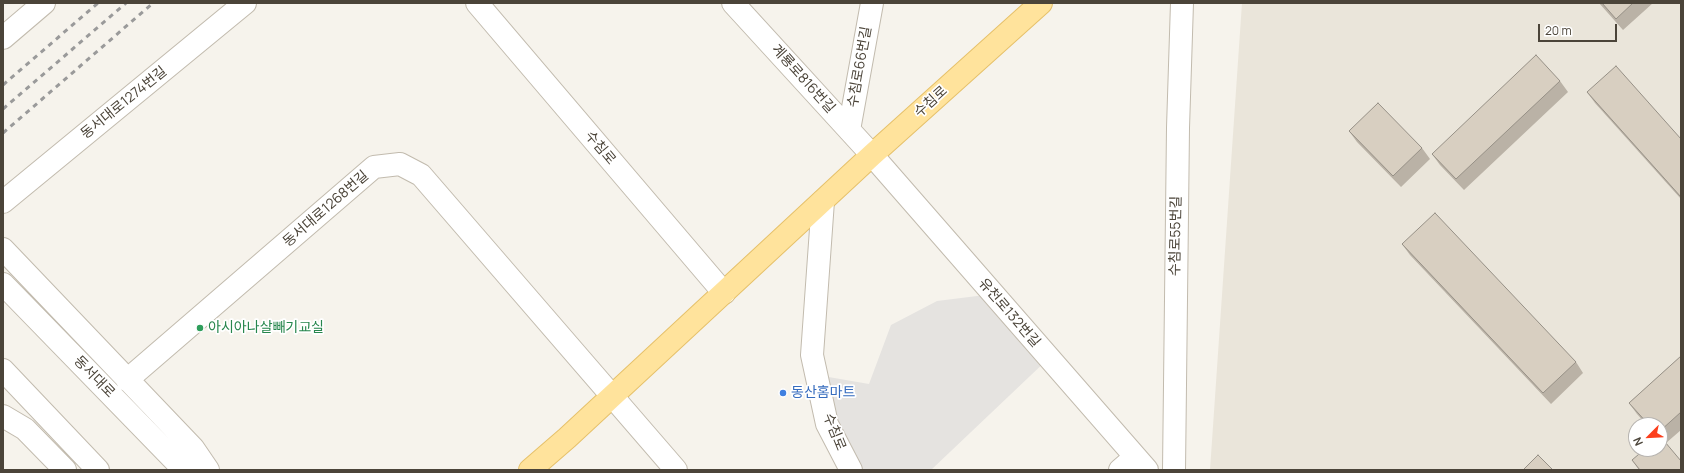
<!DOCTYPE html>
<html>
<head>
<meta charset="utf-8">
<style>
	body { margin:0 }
	#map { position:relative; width:1684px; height:473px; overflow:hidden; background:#f6f3ec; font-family:Manrope,sans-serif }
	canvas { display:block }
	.frame { position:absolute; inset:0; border:4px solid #4b4439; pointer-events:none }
	.north { position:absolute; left:1628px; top:417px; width:40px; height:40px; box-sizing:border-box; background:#fff; border:1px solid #b7b4b0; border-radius:50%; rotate:246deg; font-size:11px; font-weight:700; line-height:16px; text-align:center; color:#4b4439 }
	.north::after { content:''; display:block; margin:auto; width:14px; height:18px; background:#fc3f1d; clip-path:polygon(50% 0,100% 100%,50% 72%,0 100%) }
	.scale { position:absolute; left:1538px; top:24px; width:79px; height:18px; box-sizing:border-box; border:2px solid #4b4439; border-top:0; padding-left:5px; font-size:12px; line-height:14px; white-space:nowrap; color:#4b4439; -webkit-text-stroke:3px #fff; paint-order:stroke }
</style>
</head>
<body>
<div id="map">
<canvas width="1684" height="473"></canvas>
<div class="frame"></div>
<div class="north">N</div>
<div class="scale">20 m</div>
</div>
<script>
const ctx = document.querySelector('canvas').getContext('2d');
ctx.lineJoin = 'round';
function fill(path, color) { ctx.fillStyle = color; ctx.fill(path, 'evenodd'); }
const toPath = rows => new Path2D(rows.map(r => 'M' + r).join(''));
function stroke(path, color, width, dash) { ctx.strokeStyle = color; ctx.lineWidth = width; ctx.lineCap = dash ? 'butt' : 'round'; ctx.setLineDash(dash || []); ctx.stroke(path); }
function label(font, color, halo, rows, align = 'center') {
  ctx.font = font + ' Manrope,"Noto Sans KR",sans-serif'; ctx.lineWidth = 3.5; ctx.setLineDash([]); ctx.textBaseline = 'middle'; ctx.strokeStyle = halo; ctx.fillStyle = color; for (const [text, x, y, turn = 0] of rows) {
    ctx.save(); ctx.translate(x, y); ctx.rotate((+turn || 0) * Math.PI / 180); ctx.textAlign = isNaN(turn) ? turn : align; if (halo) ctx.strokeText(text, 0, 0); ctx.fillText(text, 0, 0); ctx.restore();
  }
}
fill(toPath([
	[1242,3,1681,3,1681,470,1210,470],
	[1636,425,1660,425,1660,449,1636,449]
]), '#eae5da');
fill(toPath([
	[993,294,1049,358,931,470,851,470,817,375,869,384,891,325,937,301]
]), '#e5e3e0');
const minor = toPath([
	[477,3,724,293],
	[733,3,872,155,1147,470],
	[3,38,44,3],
	[849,130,872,3],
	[823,201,812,355,827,424,851,470],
	[3,202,245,3],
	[3,249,193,448,208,470],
	[3,284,184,470],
	[3,370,98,470],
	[127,380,374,167,400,164,421,175,676,470],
	[3,416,25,429,65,470],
	[1120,470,1135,457],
	[1174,470,1178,128,1182,3]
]);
const major = toPath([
	[530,470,567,438,872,155,1041,3]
]);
stroke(minor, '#c2bbae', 24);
stroke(major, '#e6c16a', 24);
stroke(minor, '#fff', 22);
stroke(major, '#ffe39c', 22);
stroke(toPath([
	[3,85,98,3],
	[3,109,126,3],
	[3,133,153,3]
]), '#9a9a9a', 3, [5, 5]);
fill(toPath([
	[1599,3,1653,3,1623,30],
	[1560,81,1568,92,1464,190,1440,165,1432,154],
	[1587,92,1681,139,1681,199,1595,103],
	[1349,131,1422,148,1430,159,1401,187,1357,142],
	[1402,244,1576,362,1583,373,1551,404,1410,255],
	[1681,356,1681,430,1666,443,1681,470,1639,470,1632,460,1660,449,1660,425,1647,425,1637,414,1629,403]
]), '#bab2a6');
const building = toPath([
	[1602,3,1633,3,1616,19,1602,3],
	[1536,55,1560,81,1456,179,1432,154,1536,55],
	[1616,66,1681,139,1681,197,1587,92,1616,66],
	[1378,103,1422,148,1393,176,1349,131,1378,103],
	[1435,213,1576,362,1543,393,1402,244,1435,213],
	[1681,356,1681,412,1660,431,1660,425,1649,425,1629,403,1681,356],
	[1660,436,1681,461,1681,470,1640,470,1632,460,1645,449,1660,449,1660,436],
	[1538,455,1553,470,1523,470,1538,455]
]);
fill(building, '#d8cfc1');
stroke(building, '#979187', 1);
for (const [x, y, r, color] of [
	[200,328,4,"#2e9e5b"],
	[783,393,4,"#3f7fe0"]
]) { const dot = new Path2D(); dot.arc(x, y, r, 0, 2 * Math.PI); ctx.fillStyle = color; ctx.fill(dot); stroke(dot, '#fff', 1.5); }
label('14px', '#4b4439', '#fff', [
	["수침로66번길",860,67,-80],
	["계룡로816번길",803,79,48],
	["수침로",931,102,-42],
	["동서대로1274번길",124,103,-39],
	["수침로",600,148,50],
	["동서대로1268번길",326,209,-41],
	["수침로55번길",1176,236,-89],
	["유천로132번길",1009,313,49],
	["동서대로",94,377,46],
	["수침로",834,432,68]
]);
label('14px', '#27864d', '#fff', [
	["아시아나살빼기교실",208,328]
], 'left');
label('14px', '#366cbe', '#fff', [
	["동산홈마트",791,393]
], 'left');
</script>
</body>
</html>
